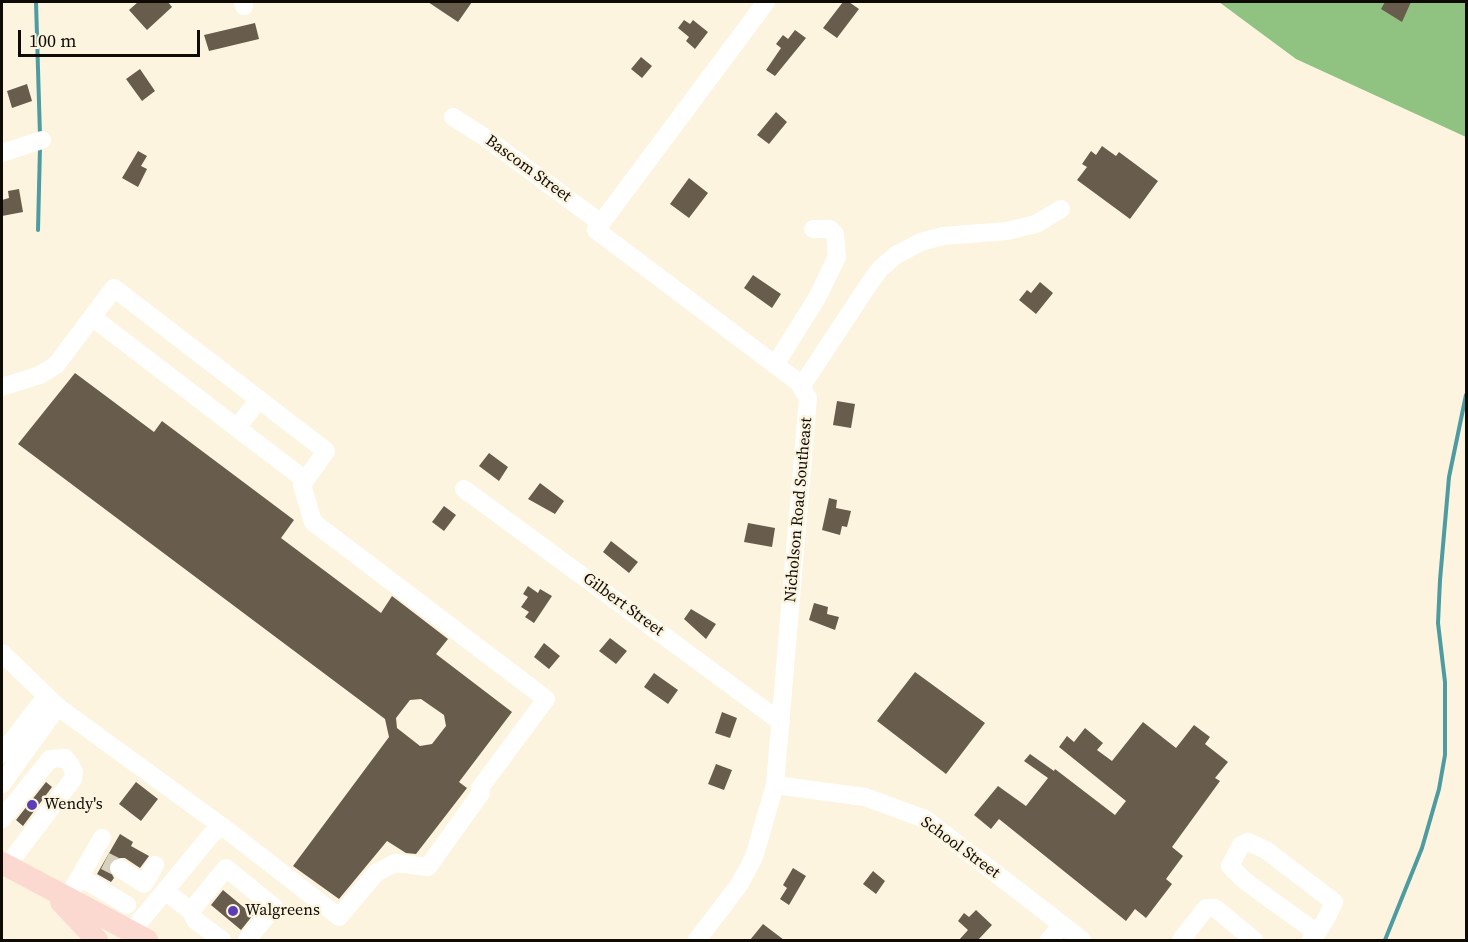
<!DOCTYPE html>
<html>
<head>
<meta charset="utf-8">
<style>
	body { margin:0 }
	#map { position:relative; width:1468px; height:942px; overflow:hidden; background:#fcf4df; font-family:"Source Serif 4",serif }
	canvas { display:block }
	.frame { position:absolute; inset:0; border:3px solid #0e0b05; pointer-events:none }
	.scale { position:absolute; left:18px; top:30px; width:182px; height:27px; box-sizing:border-box; border:3px solid #0e0b05; border-top:0; padding-left:8px; font-size:18px; line-height:21px; white-space:nowrap; color:#0e0b05; -webkit-text-stroke:4px #fcf4df; paint-order:stroke }
</style>
</head>
<body>
<div id="map">
<canvas width="1468" height="942"></canvas>
<div class="frame"></div>
<div class="scale">100 m</div>
</div>
<script>
const ctx = document.querySelector('canvas').getContext('2d');
ctx.lineJoin = 'round';
function fill(path, color) { ctx.fillStyle = color; ctx.fill(path, 'evenodd'); }
const toPath = rows => new Path2D(rows.map(r => 'M' + r).join(''));
function stroke(path, color, width, dash) { ctx.strokeStyle = color; ctx.lineWidth = width; ctx.lineCap = dash ? 'butt' : 'round'; ctx.setLineDash(dash || []); ctx.stroke(path); }
function label(font, color, halo, rows, align = 'center') {
  ctx.font = font + ' "Source Serif 4",serif'; ctx.lineWidth = 5; ctx.setLineDash([]); ctx.textBaseline = 'middle'; ctx.strokeStyle = halo; ctx.fillStyle = color; for (const [text, x, y, turn = 0] of rows) {
    ctx.save(); ctx.translate(x, y); ctx.rotate((+turn || 0) * Math.PI / 180); ctx.textAlign = isNaN(turn) ? turn : align; if (halo) ctx.strokeText(text, 0, 0); ctx.fillText(text, 0, 0); ctx.restore();
  }
}
fill(toPath([
	[1219,2,1466,2,1466,137,1296,59]
]), '#90c282');
stroke(toPath([
	[36,2,40,136],
	[38,230,40,147],
	[1385,940,1422,848,1439,789,1445,755,1445,682,1438,623,1440,580,1449,477,1466,395]
]), '#4e9ca2', 4);
fill(toPath([
	[138,2,168,2,172,7,147,30,129,10],
	[428,2,472,2,458,22],
	[843,2,849,2,859,9,837,38,823,28],
	[1385,2,1411,2,1402,22,1381,9],
	[684,20,690,24,693,20,708,32,695,49,686,41,689,37,678,28],
	[255,23,259,39,209,51,204,35],
	[795,30,806,38,775,76,766,70,781,48,776,44,783,35,788,39],
	[641,57,652,66,642,78,631,69],
	[140,69,155,91,142,101,126,79],
	[27,84,32,101,12,108,7,91],
	[776,112,787,122,769,144,757,135],
	[1102,146,1116,156,1119,152,1158,181,1130,219,1077,180,1087,167,1082,164,1091,151,1096,155],
	[138,151,147,156,141,166,147,169,138,187,122,178],
	[689,178,708,193,689,218,670,204],
	[19,189,23,212,2,216,2,200,9,198,8,191],
	[753,275,781,294,772,308,744,288],
	[1040,282,1053,293,1036,314,1019,300,1027,290,1031,293],
	[75,373,154,432,162,421,294,520,281,538,381,613,392,596,448,639,436,654,512,712,459,782,467,788,416,854,406,853,387,841,339,899,293,866,389,737,385,719,18,444],
	[421,699,444,715,446,726,432,744,420,746,397,728,396,718,410,700],
	[837,401,855,404,851,428,833,425],
	[489,453,508,467,499,481,479,466],
	[540,483,564,501,555,514,528,499],
	[829,498,837,500,836,508,851,511,847,527,842,526,840,535,822,530],
	[444,506,456,515,444,531,432,522],
	[748,523,775,528,772,547,744,542],
	[611,541,638,562,629,573,603,552],
	[528,586,538,593,540,589,552,596,534,623,525,617,529,612,521,607,528,597,523,594],
	[814,603,828,607,827,614,839,617,835,630,809,620],
	[691,609,716,624,706,639,684,619],
	[610,638,627,651,616,664,599,651],
	[544,643,560,656,549,669,534,657],
	[915,672,985,723,946,774,877,721],
	[654,673,678,690,668,704,644,687],
	[722,712,737,718,730,738,715,733],
	[1143,722,1176,748,1194,725,1210,737,1205,744,1228,762,1215,778,1220,781,1172,847,1183,856,1166,879,1172,884,1146,918,1135,909,1126,921,999,819,991,829,974,815,998,786,1026,806,1048,778,1024,761,1030,754,1054,771,1055,769,1115,815,1126,801,1059,747,1067,736,1074,742,1085,728,1103,743,1097,750,1112,761],
	[716,764,732,770,724,790,708,784],
	[46,782,52,787,23,826,16,820],
	[136,782,158,799,141,821,119,804],
	[120,834,133,842,131,846,149,856,140,868,125,858,113,858,108,867,114,878,111,882,97,874],
	[793,868,806,876,789,905,780,899,787,888,783,885],
	[873,871,885,881,876,894,863,884],
	[223,890,253,915,241,930,211,905],
	[976,910,992,925,978,940,959,940,968,930,958,921,964,913,969,917],
	[763,924,784,940,750,940]
]), '#685c4c');
stroke(toPath([
	[105,861,119,868]
]), '#d8d1be', 18, [18, 9]);
stroke(toPath([
	[243,2,244,6],
	[453,117,486,138,601,223],
	[2,153,42,140],
	[92,317,305,480],
	[775,365,817,298,837,257,835,234,830,229,813,229],
	[2,387,40,375,56,365,114,288,326,451,302,485,313,522,546,699,480,788,481,793,428,867,395,863,376,873,339,917,227,830,58,707,2,653],
	[801,387,869,284,880,269,896,255,921,242,943,236,1007,231,1036,224,1061,209],
	[237,428,259,399],
	[464,489,781,722],
	[2,754,41,703,53,703,53,713,2,784],
	[775,785,865,797,925,819,1082,940],
	[2,819,50,759,65,758,70,764,74,772,73,779,7,866],
	[119,868,144,884,155,865],
	[80,877,127,905],
	[174,898,191,911,195,920,222,940],
	[67,899,102,838],
	[191,911,226,868,274,907,247,940],
	[131,932,211,835,222,826],
	[697,940,739,885,754,857,775,785,808,398,798,382,596,230,766,2],
	[1049,940,1062,925],
	[1181,940,1206,908,1215,908,1254,940],
	[1311,940,1317,933,1326,919,1334,902,1266,850,1248,842,1241,845,1230,866,1245,881,1317,933]
]), '#fff', 18);
stroke(toPath([
	[2,863,147,940],
	[61,902,97,940]
]), '#fbd9d1', 22);
for (const [x, y, r, color] of [
	[32,805,6,"#5b3eb6"],
	[233,911,6,"#5b3eb6"]
]) { const dot = new Path2D(); dot.arc(x, y, r, 0, 2 * Math.PI); ctx.fillStyle = color; ctx.fill(dot); stroke(dot, '#fcf4df', 2); }
label('16px', '#0e0b05', '#fcf4df', [
	["Bascom Street",528,169,36],
	["Nicholson Road Southeast",799,510,-85],
	["Gilbert Street",623,605,36],
	["School Street",960,848,36]
]);
label('16px', '#0e0b05', '#fcf4df', [
	["Wendy's",44,805],
	["Walgreens",245,911]
], 'left');
</script>
</body>
</html>
